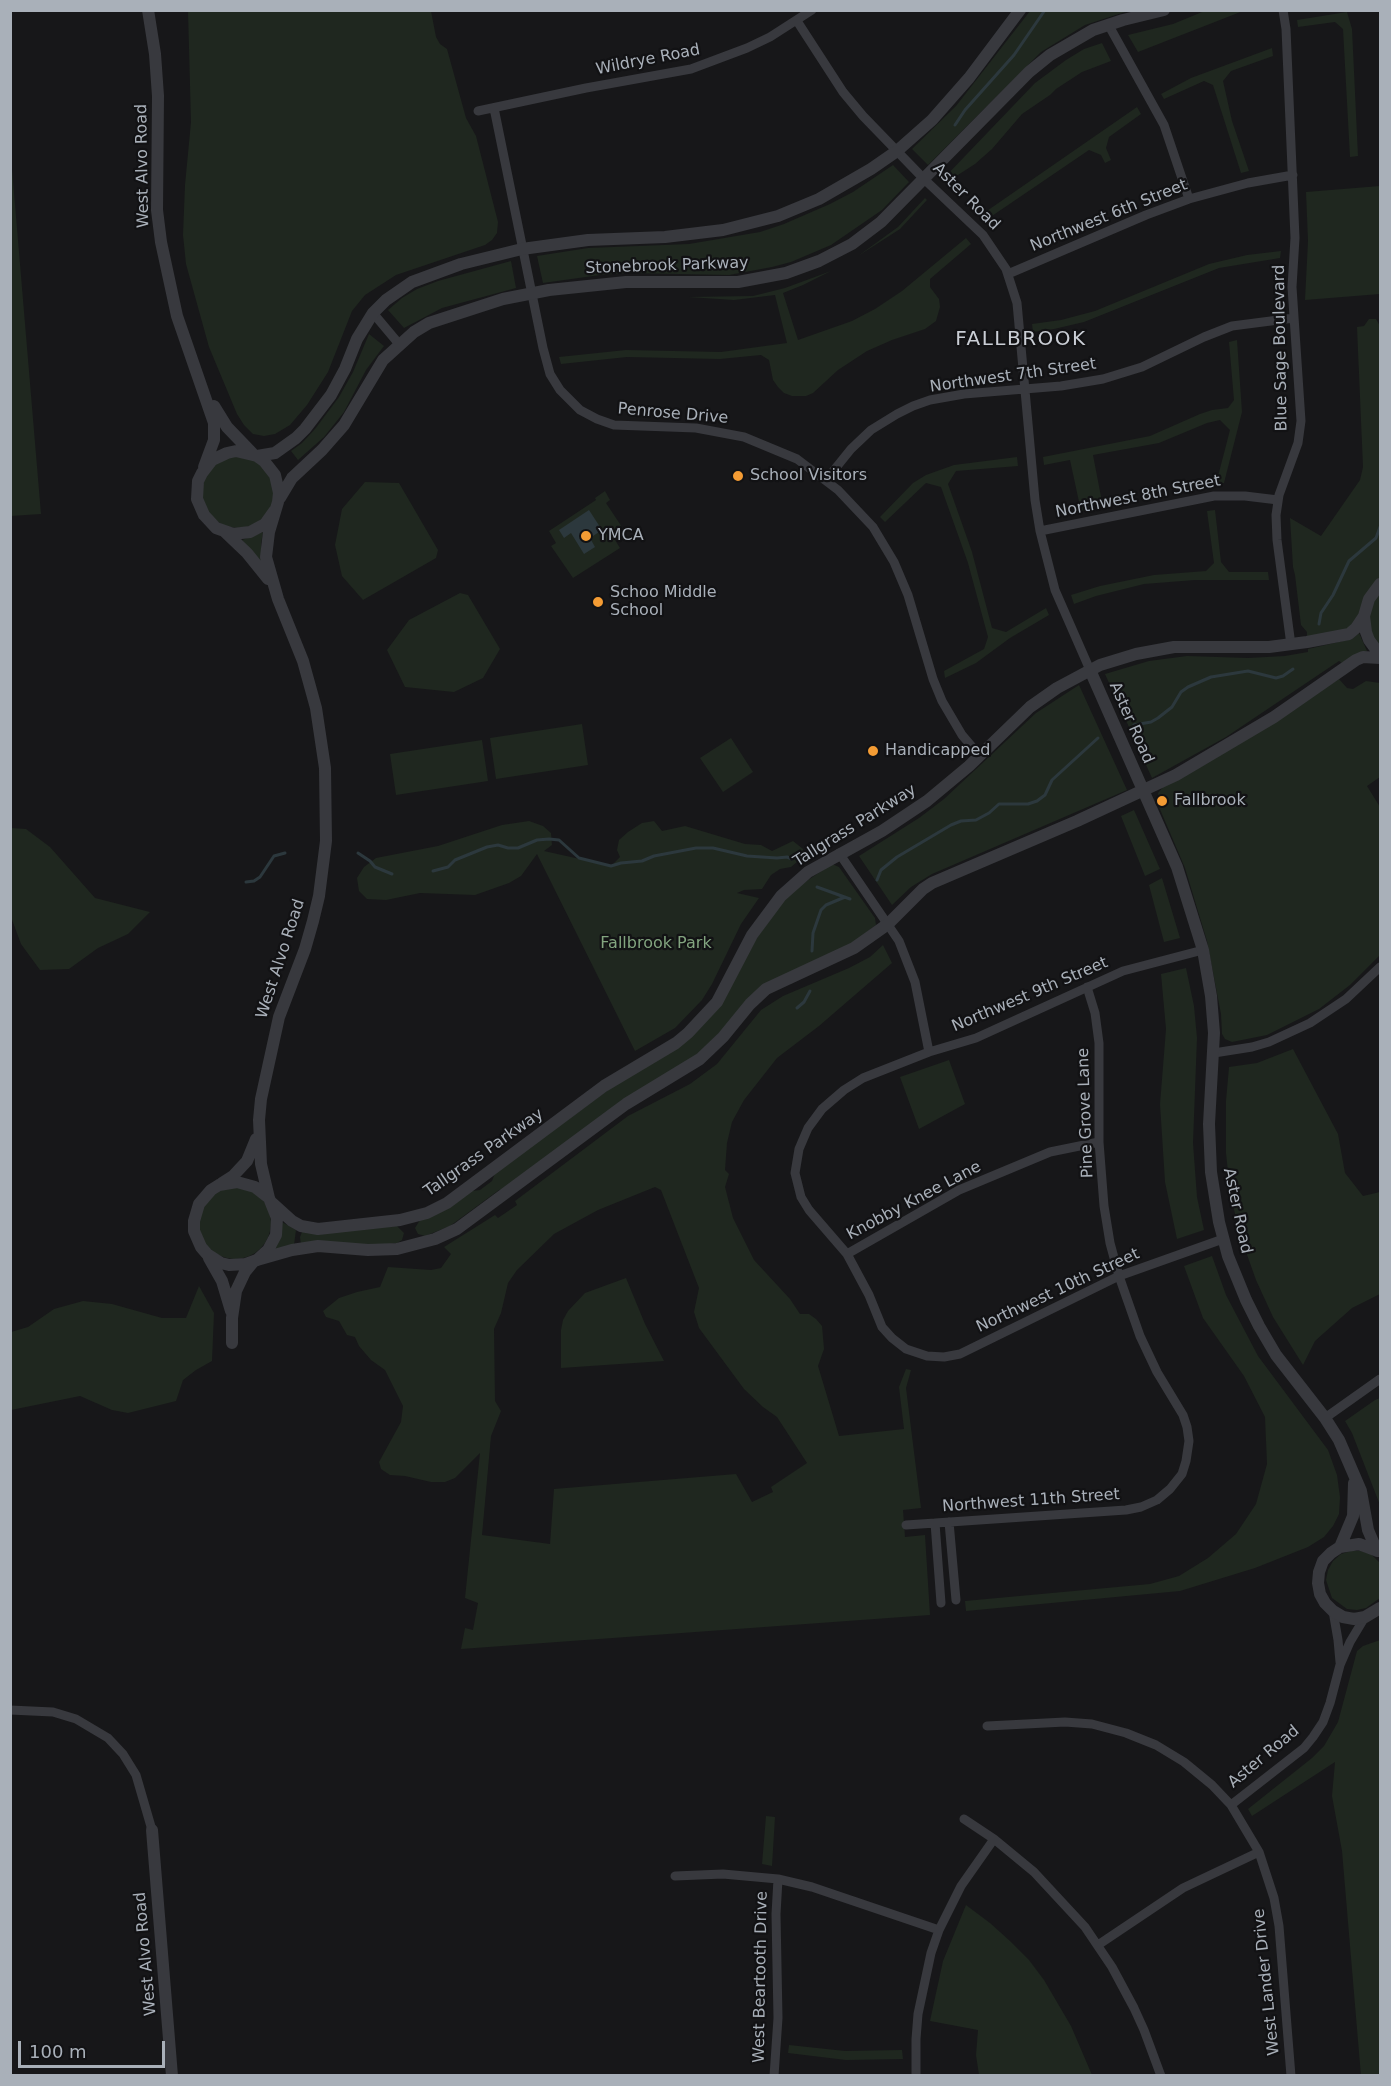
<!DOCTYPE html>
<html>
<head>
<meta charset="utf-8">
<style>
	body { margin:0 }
	#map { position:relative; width:1391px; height:2086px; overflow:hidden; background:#171719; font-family:"DejaVu Sans",sans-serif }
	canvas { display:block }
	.frame { position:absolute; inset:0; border:12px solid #a9b0b9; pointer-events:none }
	.scale { position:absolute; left:18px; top:2041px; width:147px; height:27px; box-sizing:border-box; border:3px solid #a9b0b9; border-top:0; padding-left:8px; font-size:18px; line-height:21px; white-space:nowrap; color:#a9b0b9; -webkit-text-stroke:4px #121214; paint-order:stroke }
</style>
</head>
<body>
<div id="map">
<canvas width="1391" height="2086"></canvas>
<div class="frame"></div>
<div class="scale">100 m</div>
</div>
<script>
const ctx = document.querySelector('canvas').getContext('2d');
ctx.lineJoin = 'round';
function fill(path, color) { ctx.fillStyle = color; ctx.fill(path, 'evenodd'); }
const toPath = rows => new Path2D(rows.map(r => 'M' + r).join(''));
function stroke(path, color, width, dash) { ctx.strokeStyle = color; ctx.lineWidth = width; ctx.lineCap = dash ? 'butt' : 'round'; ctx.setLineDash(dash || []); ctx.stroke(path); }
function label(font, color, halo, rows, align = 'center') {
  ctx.font = font + ' "DejaVu Sans",sans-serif'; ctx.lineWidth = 4.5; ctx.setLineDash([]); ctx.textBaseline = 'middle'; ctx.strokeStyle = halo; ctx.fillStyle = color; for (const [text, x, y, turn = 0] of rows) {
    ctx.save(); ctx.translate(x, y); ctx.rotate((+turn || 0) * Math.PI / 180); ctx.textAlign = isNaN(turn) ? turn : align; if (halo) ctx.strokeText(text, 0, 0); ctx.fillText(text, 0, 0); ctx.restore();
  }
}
fill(toPath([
	[1207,10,1243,11,1138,52,1128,35,1173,24],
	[188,11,431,11,436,37,440,44,447,49,466,118,476,136,498,222,497,233,492,240,485,245,396,275,365,295,352,311,328,372,307,405,290,425,275,434,264,436,253,434,244,425,237,414,209,347,186,264,183,235,185,185,191,122],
	[1030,11,1128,11,1085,25,1041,52,928,165,912,149,956,106],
	[1347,12,1352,29,1358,156,1350,157,1343,29,1335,22,1298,27,1297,20],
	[1102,43,1111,61,1082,72,1056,89,1050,95,1022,114,992,149,975,164,947,182,944,178,1035,83,1066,60,1084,49],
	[1272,48,1273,56,1231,71,1223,81,1232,121,1249,171,1241,173,1213,85,1204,81,1164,99,1161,94,1191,78],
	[1137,107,1141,114,1109,137,1106,148,1111,160,1105,163,1101,155,1089,150,986,220,981,215],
	[10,145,41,514,11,516,10,516],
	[893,165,909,182,882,210,831,245,791,262,772,267,729,275,628,273,600,275,543,283,537,256,588,248,689,244,760,232,784,224,830,204,853,192],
	[1380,186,1380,294,1305,300,1308,241,1306,192],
	[925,198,927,200,900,229,858,256,898,227],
	[966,238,971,244,930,279,930,287,939,299,940,307,936,321,925,329,892,340,867,351,838,370,813,393,806,396,792,396,784,393,778,387,773,380,769,360,761,355,720,359,627,357,561,364,559,357,626,350,721,352,787,343,775,295,734,300,688,297,753,296,785,288,831,271,803,285,783,293,798,340,852,321,875,309,902,291],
	[1281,251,1280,258,1219,268,1084,322,1054,329,1033,332,1032,324,1061,320,1095,311,1209,264,1247,255],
	[511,261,516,288,442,308,404,328,388,310,402,298,417,289,438,281],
	[1369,319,1376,319,1380,326,1380,579,1357,620,1349,629,1307,639,1307,632,1301,625,1295,575,1293,567,1290,518,1321,536,1360,480,1363,467,1357,327,1364,326],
	[369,334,384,346,366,370,344,412,324,437,298,460,291,451,302,443,315,429,339,397,353,372],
	[1237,340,1242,412,1224,483,1216,484,1230,430,1220,420,1207,423,1159,443,1093,455,1103,507,1081,511,1070,460,1044,465,1043,457,1150,436,1200,414,1212,410,1228,408,1234,400,1229,342],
	'202 492a36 36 0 1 1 72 0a36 36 0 1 1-72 0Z',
	[1017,457,1018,466,956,471,948,484,972,552,992,628,1006,632,1046,608,1049,615,1010,638,976,663,945,678,944,671,984,649,988,637,968,563,941,487,926,483,885,522,880,517,913,483,926,475,954,465],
	[365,482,399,483,438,550,436,558,363,600,342,576,335,545,342,509],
	[605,491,610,500,606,503,626,533,615,540,620,548,573,578,551,546,556,543,549,531,596,500,595,498],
	[1215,510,1221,562,1229,572,1268,572,1269,580,1195,580,1144,584,1096,596,1074,604,1071,595,1100,586,1154,575,1206,571,1214,563,1207,511],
	[263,532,261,544,262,563,242,540],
	[1380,592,1380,650,1377,646,1368,622,1370,608],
	[460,593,468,595,500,649,483,678,454,692,405,687,387,650,409,620],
	[1359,633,1367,651,1342,663,1339,661,1226,737,1152,778,1105,674,1149,661,1187,656,1248,658,1285,656,1308,652,1308,649,1352,639],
	[1339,679,1347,688,1353,689,1366,681,1380,683,1380,777,1367,786,1380,807,1380,955,1350,985,1319,1009,1267,1035,1232,1042,1225,1039,1222,1034,1221,1014,1207,941,1185,868,1159,807,1158,793,1163,787],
	[1079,685,1127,790,932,874,911,887,892,905,859,856,919,818,944,799,1036,713],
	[582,724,588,765,496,779,490,738],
	[731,738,753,772,723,792,700,758],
	[482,740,488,781,396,795,390,754],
	[1134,810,1160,869,1145,876,1121,816],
	[529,821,543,826,551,833,552,845,544,851,611,866,620,857,617,850,619,840,628,832,642,823,654,821,662,831,685,826,745,844,761,845,772,851,793,841,803,849,803,857,791,867,780,869,771,875,762,889,744,890,737,893,759,898,741,924,712,984,702,1000,675,1028,635,1051,537,854,521,876,509,883,475,895,420,893,386,900,367,899,359,891,357,878,364,867,376,858,438,846,502,825],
	[11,828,26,829,50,847,95,898,150,912,128,934,98,948,69,969,40,970,21,944,11,917],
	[832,864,839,867,875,918,876,925,850,945,792,972,723,1029,702,1051,505,1189,499,1190,450,1226,425,1236,418,1234,415,1228,420,1220,472,1191,480,1190,492,1181,495,1173,619,1082,680,1045,784,900,799,886],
	[1162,878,1180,938,1164,942,1149,885],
	[883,945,892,963,819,1026,777,1058,744,1100,732,1122,727,1143,725,1170,729,1174,725,1187,733,1218,754,1260,790,1299,800,1314,809,1314,816,1319,822,1326,824,1349,818,1366,839,1436,904,1429,899,1387,906,1369,911,1370,906,1388,921,1508,903,1510,905,1537,925,1535,930,1615,461,1649,465,1628,473,1630,478,1603,465,1598,480,1453,455,1478,445,1482,431,1482,405,1476,390,1475,381,1469,379,1462,401,1422,403,1406,385,1370,371,1360,359,1346,355,1337,347,1335,339,1321,326,1317,323,1311,339,1298,357,1292,380,1287,388,1267,431,1270,441,1268,451,1254,444,1247,495,1215,498,1218,517,1205,515,1201,628,1116,690,1084,717,1064,761,1010,783,996,849,968,870,957],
	[655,1187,661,1190,699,1288,694,1312,699,1328,744,1389,763,1407,777,1417,807,1463,771,1487,773,1492,752,1502,736,1474,554,1489,550,1544,482,1535,491,1436,501,1411,495,1401,494,1329,501,1313,508,1283,517,1270,554,1234,598,1210],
	[1186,968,1194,1006,1197,1038,1193,1143,1197,1197,1204,1230,1177,1239,1165,1182,1160,1104,1166,1029,1161,974],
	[1293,1049,1338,1134,1345,1173,1363,1196,1380,1192,1380,1250,1379,1251,1380,1294,1352,1308,1315,1341,1303,1365,1273,1317,1256,1280,1239,1232,1230,1191,1226,1153,1226,1101,1229,1067,1257,1063],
	[949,1060,965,1104,919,1129,900,1077],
	'199 1223a36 36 0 1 1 72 0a36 36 0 1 1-72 0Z',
	[282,1222,296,1230,294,1245,274,1250],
	[397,1226,404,1233,402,1240,397,1243,383,1245,301,1245,300,1237,302,1232],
	[1212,1256,1226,1295,1258,1356,1328,1450,1337,1475,1340,1497,1339,1514,1333,1526,1324,1537,1308,1547,1255,1568,1180,1591,966,1611,965,1601,1150,1584,1179,1576,1208,1558,1236,1534,1256,1504,1267,1464,1265,1417,1244,1376,1203,1318,1184,1266],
	[626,1278,645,1324,664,1361,561,1368,561,1330,563,1320,568,1311,585,1293],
	[199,1286,214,1313,212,1361,196,1370,183,1380,176,1401,128,1413,112,1410,80,1396,11,1410,11,1332,28,1327,54,1309,83,1301,112,1304,162,1318,186,1318],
	[1380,1398,1380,1505,1352,1433,1345,1421,1375,1400],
	[1351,1551,1361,1551,1371,1554,1380,1563,1380,1598,1366,1608,1357,1610,1347,1609,1332,1598,1326,1580,1328,1570,1333,1561,1341,1554],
	[1380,1640,1380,2075,1361,2076,1342,1851,1332,1796,1335,1762,1252,1816,1248,1809,1312,1758,1324,1746,1338,1722,1357,1651,1363,1646],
	[766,1816,775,1817,772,1866,762,1864],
	[966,1905,990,1923,1010,1941,1029,1960,1044,1980,1071,2026,1092,2075,979,2075,976,2055,978,2030,930,2021,943,1961],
	[789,2045,845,2051,902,2050,903,2059,846,2060,788,2053]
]), '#1f271f');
fill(toPath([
	[589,510,602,530,590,538,595,547,584,554,571,533,564,538,559,530]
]), '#2c383d');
stroke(toPath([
	[955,125,965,110,1014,55,1045,10],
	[1319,624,1321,613,1333,595,1349,561,1376,538,1380,527],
	[1134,725,1151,722,1158,718,1172,707,1181,692,1188,687,1211,677,1248,671,1276,678,1283,676,1293,669],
	[358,853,370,861,375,867,392,874],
	[433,871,448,867,455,860,487,847,498,845,508,848,518,848,537,840,549,839,559,840,579,858,611,866,621,863,642,861,654,856,696,848,713,848,747,856,777,858,787,857,792,859],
	[877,880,881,870,897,857,951,825,961,821,976,820,989,813,999,804,1028,804,1037,801,1045,795,1052,780,1098,738],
	[246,882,254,881,260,877,274,856,285,853],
	[817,887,850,899],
	[812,951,813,933,821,910,826,905,845,897],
	[797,1008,804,1002,810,991]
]), '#2c383d', 3);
stroke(toPath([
	[1283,10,1286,29,1295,238,1292,287,1301,421,1298,443,1279,495,1276,515,1277,540,1291,645],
	[797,21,843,92,863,116,924,179,983,235,1006,269,1017,303,1035,500,1040,531,1055,590,1090,670],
	[1108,24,1164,125,1189,199],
	[494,108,543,348,550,374,560,390,580,410,597,419,614,425,696,428,744,437,797,459,838,490,873,527,894,562,908,595,933,679,942,701,962,735,979,755],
	[478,111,586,88,691,69,747,48,770,37,812,10],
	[1008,274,1146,215,1189,199,1248,183,1293,175],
	[373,313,399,344],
	[826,480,851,449,871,430,897,414,913,406,930,400,964,394,1061,386,1103,379,1142,367,1204,337,1232,326,1294,318],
	[1040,531,1214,496,1245,496,1278,500],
	[839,853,899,941,915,982,929,1052],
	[1203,950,1123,971,976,1038,929,1052,863,1078,844,1090,822,1109,808,1128,799,1149,795,1173,801,1197,809,1210,847,1254,869,1295,882,1327,892,1338,906,1349,927,1356,944,1357,960,1354,1119,1276,1223,1239],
	[1214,1053,1252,1047,1269,1042,1310,1023,1346,999,1380,967],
	[847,1254,959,1190,1050,1152,1099,1142],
	[1325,1418,1380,1379],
	[949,1522,956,1600],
	[935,1523,941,1603],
	[906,1525,1126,1510,1141,1507,1157,1500,1170,1489,1182,1474,1186,1461,1189,1441,1187,1427,1183,1415,1157,1372,1140,1336,1119,1276,1110,1243,1104,1206,1099,1142,1099,1043,1095,1013,1087,987],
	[1333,1611,1338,1640,1340,1662],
	[10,1710,53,1712,76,1719,108,1738,123,1754,136,1775,152,1830],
	[987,1726,1065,1722,1092,1724,1126,1733,1156,1745,1184,1762,1212,1785,1231,1805,1259,1852,1274,1898,1279,1926,1291,2076],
	[1231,1805,1304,1748,1313,1737,1323,1722,1330,1703,1340,1665,1350,1642,1365,1617],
	[964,1819,994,1839,1034,1872,1085,1927,1112,1967,1134,2008,1144,2030,1161,2076],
	[675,1876,723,1874,778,1879,812,1887,939,1930],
	[1098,1945,1183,1888,1259,1852],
	[774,2076,778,2018,776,1914,778,1879],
	[916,2076,916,2039,918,2014,931,1953,939,1930,961,1886,994,1839]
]), '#38393e', 9);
stroke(toPath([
	[148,10,155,54,158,96,157,210,161,242,177,316,214,423,214,440,204,467],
	[214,406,227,427,252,453],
	[257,456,275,453,296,438,305,429,331,395,345,369,357,339,373,313,386,300,412,282,461,264,522,249,588,240,665,237,723,230,778,216,819,199,871,169,897,151,932,120,969,78,1020,10],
	[280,498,292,478,322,450,344,425,383,360,414,332,429,323,503,299,549,290,626,282,738,282,786,273,819,261,852,244,881,222,1029,72,1050,55,1093,30,1123,20,1164,10],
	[225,532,247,553,268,579],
	[1380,584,1369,599,1364,616,1366,632,1369,640,1380,655],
	[1090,670,1177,867,1203,950,1211,996,1214,1033,1209,1124,1211,1172,1219,1222,1228,1256,1246,1300,1259,1326,1276,1355,1325,1418,1339,1440,1361,1491,1368,1530,1377,1551],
	[222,1183,233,1176,247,1161,256,1139],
	[269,1198,255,1187,237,1182,219,1185,211,1190,199,1204,194,1221,194,1231,201,1247,207,1254,221,1263,229,1265,246,1264,257,1260,268,1250,276,1235,277,1218,269,1198,261,1164,259,1120,261,1099,279,1017,305,949,313,921,319,896,326,841,325,768,316,708,303,661,278,599,266,557,269,532,278,502,279,493,275,475,264,461,257,456,236,451,227,453,212,460,202,473,198,481,197,499,204,515,216,528,233,534,250,532,265,524,275,510],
	[271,1202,292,1221,301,1226,318,1229,400,1220,427,1213,447,1203,604,1086,676,1043,688,1033,717,1002,752,935,781,896,808,872,882,831,927,801,969,766,1030,707,1057,688,1100,665,1136,654,1174,647,1269,647,1307,642,1349,634,1356,628,1364,616],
	[209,1258,222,1281,231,1311],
	[257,1260,292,1250,318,1246,368,1250,397,1249,435,1239,457,1229,626,1104,700,1059,723,1037,750,1004,766,989,854,948,888,924,923,889,932,883,1077,821,1176,775,1274,717,1356,660,1363,657,1380,658],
	[232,1343,232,1318,236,1291,245,1272,254,1261],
	[1340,1547,1353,1516,1354,1483],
	[1378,1551,1359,1544,1340,1547,1331,1553,1323,1561,1319,1572,1318,1583,1320,1594,1325,1603,1333,1611,1343,1617,1354,1619,1365,1617,1380,1608],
	[152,1830,172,2076]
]), '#38393e', 12);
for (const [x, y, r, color] of [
	[738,476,6,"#f49c34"],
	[586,536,6,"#f49c34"],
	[598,602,6,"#f49c34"],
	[873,751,6,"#f49c34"],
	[1162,801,6,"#f49c34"]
]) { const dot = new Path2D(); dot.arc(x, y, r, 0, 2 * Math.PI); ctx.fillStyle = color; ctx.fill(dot); stroke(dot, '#121214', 2); }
label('16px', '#a9b0b9', '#121214', [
	["Wildrye Road",648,60,-11],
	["West Alvo Road",143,166,-91],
	["Aster Road",966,197,45],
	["Northwest 6th Street",1109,216,-22],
	["Stonebrook Parkway",667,266,-2],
	["Blue Sage Boulevard",1281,348,-91],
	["Northwest 7th Street",1013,376,-8],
	["Penrose Drive",673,414,5],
	["Northwest 8th Street",1138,497,-11],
	["Aster Road",1131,723,66],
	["Tallgrass Parkway",855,826,-32],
	["West Alvo Road",281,959,-72],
	["Northwest 9th Street",1030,995,-23],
	["Pine Grove Lane",1086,1113,-92],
	["Tallgrass Parkway",484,1153,-35],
	["Knobby Knee Lane",914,1201,-28],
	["Aster Road",1237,1211,78],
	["Northwest 10th Street",1058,1291,-25],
	["Northwest 11th Street",1031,1501,-4],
	["Aster Road",1264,1757,-40],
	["West Alvo Road",146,1954,-95],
	["West Beartooth Drive",761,1977,-89],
	["West Lander Drive",1267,1982,-96]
]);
label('16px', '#a9b0b9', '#121214', [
	["School Visitors",750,476],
	["YMCA",598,536],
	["Schoo Middle",610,593],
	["School",610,611],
	["Handicapped",885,751],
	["Fallbrook",1174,801]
], 'left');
label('16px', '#82a47f', '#121214', [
	["Fallbrook Park",656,944]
]);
ctx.letterSpacing = '1.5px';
label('20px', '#caced5', '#121214', [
	["FALLBROOK",1021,340]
]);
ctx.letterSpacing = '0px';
</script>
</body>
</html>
